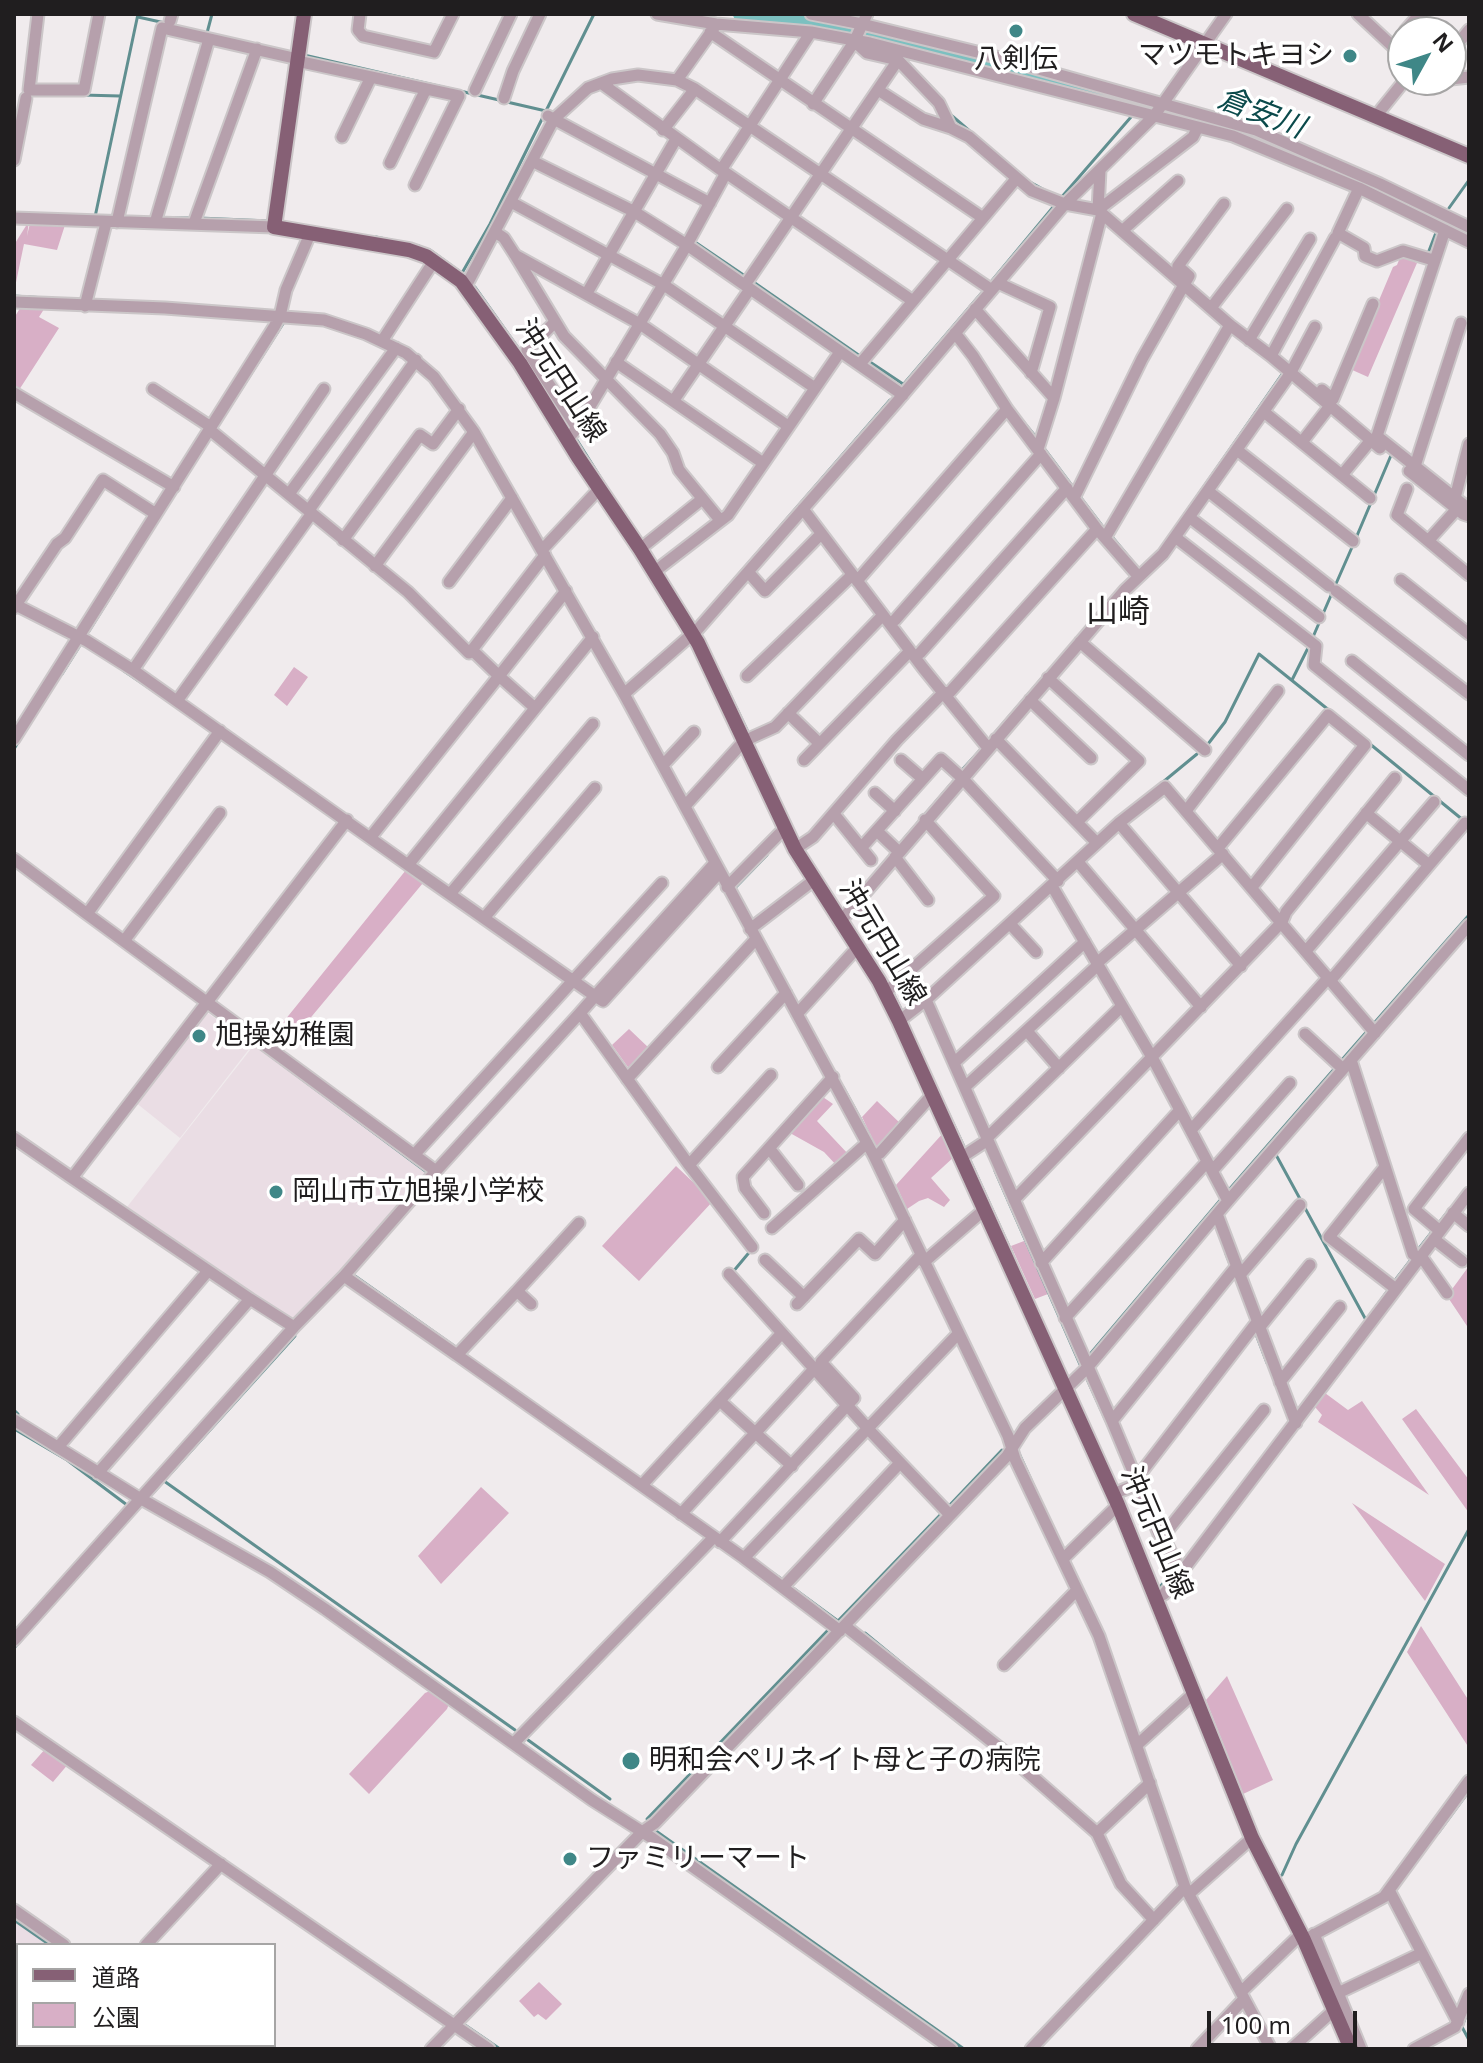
<!DOCTYPE html>
<html>
<head>
<meta charset="utf-8">
<style>
	body { margin:0 }
	#map { position:relative; width:1483px; height:2063px; overflow:hidden; background:#f0ebed; font-family:"Noto Sans","Noto Sans JP",sans-serif }
	canvas { display:block }
	.frame { position:absolute; inset:0; border:16px solid #201e1f; pointer-events:none }
	.legend { position:absolute; left:16px; top:1943px; width:260px; height:104px; box-sizing:border-box; background:#fff; border:2px solid #a6a5a5; margin:0; padding:10px 14px; list-style:none; font-size:24px; color:#201e1f }
	.legend li { display:flex; align-items:center; gap:16px; height:40px }
	.legend b { width:40px; border:2px solid #a6a5a5 }
	.north { position:absolute; left:1387px; top:16px; width:80px; height:80px; box-sizing:border-box; background:#fff; border:2px solid #a6a5a5; border-radius:50%; rotate:50deg; font-size:22px; font-weight:700; line-height:32px; text-align:center; color:#201e1f }
	.north::after { content:''; display:block; margin:auto; width:28px; height:36px; background:#3f8787; clip-path:polygon(50% 0,100% 100%,50% 72%,0 100%) }
	.scale { position:absolute; left:1207px; top:2011px; width:150px; height:36px; box-sizing:border-box; border:4px solid #201e1f; border-top:0; padding-left:10px; font-size:24px; line-height:28px; white-space:nowrap; color:#201e1f; -webkit-text-stroke:6px #fff; paint-order:stroke }
</style>
</head>
<body>
<div id="map">
<canvas width="1483" height="2063"></canvas>
<div class="frame"></div>
<ul class="legend">
<li><b style="height:10px;background:#866075"></b>道路</li>
<li><b style="height:22px;background:#d8afc6"></b>公園</li>
</ul>
<div class="north">N</div>
<div class="scale">100 m</div>
</div>
<script>
const ctx = document.querySelector('canvas').getContext('2d');
ctx.lineJoin = 'round';
function fill(path, color) { ctx.fillStyle = color; ctx.fill(path, 'evenodd'); }
const toPath = rows => new Path2D(rows.map(r => 'M' + r).join(''));
function stroke(path, color, width, dash) { ctx.strokeStyle = color; ctx.lineWidth = width; ctx.lineCap = dash ? 'butt' : 'round'; ctx.setLineDash(dash || []); ctx.stroke(path); }
function label(font, color, halo, rows, align = 'center') {
  ctx.font = font + ' "Noto Sans","Noto Sans JP",sans-serif'; ctx.lineWidth = 7; ctx.setLineDash([]); ctx.textBaseline = 'middle'; ctx.strokeStyle = halo; ctx.fillStyle = color; for (const [text, x, y, turn = 0] of rows) {
    ctx.save(); ctx.translate(x, y); ctx.rotate((+turn || 0) * Math.PI / 180); ctx.textAlign = isNaN(turn) ? turn : align; if (halo) ctx.strokeText(text, 0, 0); ctx.fillText(text, 0, 0); ctx.restore();
  }
}
fill(toPath([
	[206,1012,253,1044,180,1138,135,1102],
	[254,1045,426,1173,427,1177,292,1322,127,1207],
	[14,1915,57,1945,18,1945,18,2045,202,2045,208,2049,14,2049]
]), '#eadde4');
fill(toPath([
	[29,221,27,236,30,223,65,225,57,250,24,244,14,292,14,245],
	[1401,255,1417,263,1368,377,1350,369,1393,267,1397,265],
	[22,305,46,306,39,317,59,328,19,390,14,387,14,318],
	[294,667,308,677,287,706,274,695],
	[406,870,423,883,282,1052,268,1041],
	[629,1029,650,1049,630,1070,612,1045],
	[820,1095,833,1104,817,1121,850,1156,838,1167,824,1152,790,1133],
	[877,1101,902,1125,878,1150,862,1117],
	[945,1131,955,1156,931,1178,950,1200,944,1207,928,1198,919,1201,907,1209,896,1185],
	[676,1166,713,1201,639,1281,602,1246],
	[1024,1241,1048,1294,1035,1299,1011,1246],
	[1469,1266,1469,1329,1447,1296],
	[1325,1393,1348,1410,1362,1401,1429,1495,1318,1422,1322,1415,1315,1407],
	[1416,1409,1469,1480,1469,1513,1402,1419],
	[481,1487,509,1513,441,1584,418,1556],
	[1352,1503,1445,1564,1425,1601],
	[1421,1626,1469,1701,1469,1748,1407,1652],
	[1227,1676,1273,1780,1243,1794,1206,1700],
	[430,1691,449,1704,447,1709,369,1794,349,1774,425,1693],
	[46,1748,69,1763,53,1782,31,1765],
	[539,1982,562,2004,546,2020,538,2014,534,2017,519,2001]
]), '#d8afc6');
stroke(toPath([
	[138,17,165,23],
	[207,33,212,14],
	[304,55,499,100],
	[911,66,942,98],
	[82,95,120,96],
	[507,102,546,111],
	[951,115,972,133],
	[1030,182,1048,192],
	[1060,199,1131,117],
	[1449,208,1469,180],
	[95,217,138,14],
	[175,218,191,218],
	[199,218,269,221],
	[376,237,419,246],
	[692,240,745,276],
	[430,250,463,274],
	[1427,256,1437,230],
	[462,273,490,224,594,14],
	[752,281,860,356],
	[990,283,1054,206],
	[475,287,524,356],
	[14,296,46,298],
	[867,360,903,384],
	[902,386,985,289],
	[554,403,571,430],
	[1021,419,1036,437],
	[217,427,286,319],
	[575,437,609,491],
	[1043,447,1073,487],
	[1081,498,1103,527],
	[1184,515,1285,370],
	[1113,538,1133,562],
	[1356,538,1392,453],
	[1335,586,1353,545],
	[725,590,890,400],
	[89,631,119,583],
	[1313,637,1332,593],
	[707,647,747,730],
	[124,671,164,698],
	[62,674,79,647],
	[1292,680,1310,644],
	[988,741,1043,677],
	[1208,744,1225,722,1259,654,1330,711],
	[1370,744,1463,820],
	[14,749,19,741],
	[961,771,983,747],
	[1163,782,1197,754],
	[897,847,957,777],
	[733,890,767,855],
	[858,893,892,853],
	[892,991,903,1013],
	[240,1033,428,1173],
	[1340,1062,1469,915],
	[843,1087,868,1133],
	[937,1089,966,1151],
	[1275,1153,1366,1320],
	[969,1158,1012,1253],
	[995,1171,1082,1369],
	[1227,1192,1335,1068],
	[1417,1251,1449,1210],
	[1226,1254,1232,1269],
	[732,1273,752,1249],
	[355,1276,457,1348],
	[1393,1283,1413,1257],
	[1370,1315,1389,1289],
	[1254,1329,1267,1363],
	[1091,1353,1222,1198],
	[1086,1377,1111,1432],
	[14,1410,18,1414],
	[16,1427,16,1430,67,1460,127,1505],
	[1018,1451,1038,1495],
	[164,1481,515,1730],
	[153,1493,295,1336],
	[947,1508,1002,1450],
	[1163,1548,1173,1571],
	[770,1571,783,1580],
	[789,1585,838,1621],
	[1158,1589,1174,1571],
	[836,1623,942,1513],
	[865,1633,921,1679],
	[14,1648,140,1507],
	[528,1740,610,1799],
	[1053,1788,1072,1804],
	[647,1819,830,1628],
	[1255,1828,1262,1843],
	[656,1831,964,2049],
	[1438,1833,1469,1791],
	[1278,1877,1282,1875,1296,1844,1469,1529],
	[14,1920,50,1945],
	[1467,2013,1462,2027,1469,2040],
	[465,2025,500,2049],
	[119,2049,122,2045]
]), '#608f90', 3);
stroke(toPath([
	[742,14,866,33,1236,129,1289,150],
	[1312,160,1469,234]
]), '#7cc0c0', 18);
const minor = toPath([
	[38,14,29,90,84,90,99,14],
	[360,14,358,30,363,36,434,52,453,14],
	[657,14,716,24,811,32,870,43,1233,136,1359,188,1469,242],
	[811,14,862,24,985,54,1256,130,1380,184,1469,227],
	[1358,14,1403,56],
	[170,21,172,14],
	[1405,31,1420,14],
	[710,32,983,218],
	[855,42,867,53,898,60,939,103,951,128,969,137,1032,191,1065,204,1098,210,1230,325,1271,356,1335,238],
	[1451,52,1469,30],
	[297,61,459,96,415,185],
	[1451,79,1469,77],
	[677,80,714,28],
	[601,83,721,170],
	[475,90,511,14],
	[878,90,923,119,951,128],
	[504,98,513,71,540,14],
	[813,104,854,42,867,14],
	[548,116,710,203],
	[1376,116,1405,80],
	[663,130,695,89],
	[342,137,371,77],
	[14,160,26,98],
	[532,161,633,211,687,245,903,395],
	[390,163,426,89],
	[726,173,913,301],
	[1359,188,1338,233,1364,248,1365,256,1377,261,1403,251,1433,260],
	[511,202,664,285,815,388],
	[1098,210,1193,137,1198,127],
	[1098,210,1100,170],
	[14,218,274,227],
	[117,222,162,28,298,59],
	[155,223,209,39],
	[194,223,257,49],
	[1445,230,1377,436,1469,509],
	[1122,231,1178,181],
	[495,232,504,238,515,255,640,324,788,426],
	[515,255,564,336,660,434,673,453,679,470,720,520],
	[998,283,1050,307,1031,373],
	[745,285,898,60],
	[466,286,554,119,588,88,612,79,638,75,677,80,695,89,992,290],
	[587,293,676,139],
	[14,302,165,308,324,320,366,334,406,353,434,377,474,432,624,694],
	[85,306,106,223],
	[1211,308,1287,209],
	[975,309,1054,398],
	[555,322,527,350,577,428],
	[955,333,973,356,1007,409,1097,529,1138,576],
	[1249,340,1310,239],
	[382,341,434,261],
	[1271,356,1380,448],
	[616,362,763,463],
	[860,364,1016,179],
	[153,389,211,427],
	[1322,390,1333,399,1373,304],
	[14,393,174,487],
	[674,400,750,289],
	[1264,412,1370,498],
	[210,430,408,592,469,653,472,650],
	[568,439,577,428,684,250,726,173,721,170,811,32],
	[1302,442,1330,406],
	[1038,449,1054,398,1102,213],
	[1237,450,1353,541],
	[1415,466,1461,323],
	[1409,471,1463,514,1469,516],
	[1342,475,1371,440],
	[1407,489,1397,515,1469,575],
	[1208,491,1329,586],
	[289,494,396,348],
	[1074,498,1142,359,1189,276,1178,266,1224,204],
	[1455,498,1469,444],
	[803,509,923,668,988,748],
	[309,510,416,360],
	[1189,517,1319,617],
	[1175,537,1316,646,1314,665,1469,790],
	[1105,538,1230,325],
	[343,540,420,435,433,444,459,409],
	[1428,541,1456,510],
	[640,549,701,500],
	[542,550,600,488],
	[545,555,472,650,499,676,566,591],
	[375,566,474,432],
	[654,572,728,515,840,352],
	[749,573,765,591,821,534],
	[1401,580,1469,634],
	[857,581,1007,409],
	[449,582,512,498],
	[1336,591,1469,694],
	[14,604,87,641,133,670,370,838],
	[14,608,57,544,65,538,103,480,156,514],
	[895,620,1041,454],
	[593,637,408,865,595,996,715,863],
	[1080,642,1205,750],
	[920,653,1067,488],
	[1352,661,1469,755],
	[133,670,324,389],
	[747,676,852,575],
	[1048,678,1139,761,1077,822],
	[1030,700,1091,758],
	[177,701,312,513],
	[788,713,819,743],
	[14,739,274,327,280,316,286,290,310,234],
	[996,739,1097,843],
	[804,760,910,651],
	[901,760,923,779],
	[663,765,694,732],
	[875,793,895,811],
	[685,806,744,741,775,727,883,615],
	[1186,811,1278,691],
	[1366,813,1429,865],
	[834,814,871,860],
	[1119,823,1241,966],
	[877,831,899,852],
	[861,848,941,759,962,778,1058,881],
	[1218,848,1328,715,1365,745,1252,887],
	[795,849,813,837,897,740,943,693,950,692,1097,529],
	[895,857,928,900],
	[14,859,87,914,220,731],
	[1078,862,1201,1007],
	[408,865,370,838,499,676,535,708],
	[1052,886,1153,1059,1228,1201],
	[727,887,784,829],
	[450,894,593,724],
	[858,902,884,935],
	[87,914,436,1171,580,1013,689,1165],
	[484,918,595,788],
	[840,922,1125,590,1163,554,1290,374,1315,327],
	[1011,925,1036,952],
	[750,929,814,880],
	[124,941,220,813],
	[1306,951,1434,802],
	[1097,963,1223,854],
	[1331,980,1465,823],
	[886,992,994,896,925,820],
	[926,1000,1119,823,1165,787,1375,1033],
	[580,1013,595,996,603,1001,719,873],
	[797,1014,857,948],
	[899,1021,926,1000,1112,1421,1159,1534,1163,1536,1181,1573],
	[1027,1031,1059,1068],
	[1305,1034,1343,1069],
	[1351,1060,1413,1254,1419,1259],
	[955,1062,1085,942],
	[718,1067,786,993],
	[627,1079,756,939],
	[965,1087,1098,965],
	[933,1094,880,1153,874,1156,1008,1436,1015,1459,1099,1636,1185,1887,1031,2049],
	[1191,1130,1329,977],
	[14,1138,72,1178],
	[987,1138,1122,1006],
	[769,1148,798,1185],
	[414,1155,662,883],
	[874,1156,624,694,698,629,895,404,1065,204,1154,116,1226,14],
	[962,1157,988,1140],
	[1385,1167,1329,1237,1396,1289],
	[1212,1171,1290,1083],
	[1014,1200,1282,922,1286,912,1395,778],
	[764,1213,745,1188,743,1177,833,1077],
	[1453,1213,1469,1226],
	[1217,1214,1296,1423],
	[772,1228,867,1143],
	[1440,1231,1414,1209,1469,1138],
	[1434,1239,1462,1261],
	[752,1247,689,1165,771,1075],
	[1421,1256,1447,1293],
	[765,1260,804,1297],
	[924,1262,985,1209],
	[1041,1263,1180,1110],
	[729,1274,872,1433,950,1515],
	[1240,1275,1300,1205],
	[344,1276,436,1171],
	[517,1291,457,1355,744,1558,840,1631],
	[250,1299,72,1178,347,820],
	[531,1304,517,1291,579,1223],
	[797,1304,859,1239,875,1254,905,1220],
	[1065,1318,1207,1162],
	[1259,1328,1310,1265],
	[1280,1382,1340,1307],
	[720,1401,792,1466],
	[14,1420,136,1496,270,1572,325,1609,592,1800,652,1838,951,2049],
	[1112,1421,1236,1267],
	[59,1446,208,1271],
	[98,1473,250,1299,294,1327],
	[1137,1478,1257,1322],
	[642,1485,782,1333],
	[1113,1494,1138,1484],
	[681,1514,815,1368],
	[1163,1536,1264,1410],
	[720,1542,854,1398,821,1362,921,1255],
	[744,1558,957,1335],
	[1063,1559,1118,1505],
	[784,1586,900,1463],
	[1156,1598,1164,1594,1181,1573,1469,1193],
	[845,1626,1001,1749,1097,1833,1121,1884,1154,1920],
	[14,1640,294,1327,344,1276,457,1355],
	[1004,1665,1077,1590],
	[14,1722,489,2049],
	[514,1743,714,1537],
	[1137,1745,1194,1693],
	[1097,1833,1150,1783],
	[1185,1887,1271,2049],
	[1389,1890,1458,2022],
	[1189,1894,1252,1838],
	[14,1910,64,1945],
	[1314,1934,1361,2049],
	[1304,1940,1384,1897,1469,1781],
	[146,1945,221,1864],
	[1241,1992,1301,1934],
	[1338,1993,1422,1953],
	[210,2045,215,2049],
	[431,2049,642,1832,655,1823,1007,1456,1025,1428,1087,1368,1228,1201,1469,925],
	[1197,2049,1244,1999],
	[1291,2049,1334,2010],
	[1414,2049,1455,2027,1469,1994]
]);
const major = toPath([
	[304,14,274,227,409,250,426,256,461,281,520,363,578,457,640,549,698,643,795,849,879,981,899,1021,1118,1505,1252,1838,1304,1940,1351,2049],
	[1134,14,1469,156]
]);
stroke(minor, '#cbc6c8', 15);
stroke(major, '#cbc6c8', 18);
stroke(minor, '#b6a0ac', 11);
stroke(major, '#866075', 14);
for (const [x, y, r, color] of [
	[1016,31,8,"#3f8787"],
	[1350,56,8,"#3f8787"],
	[199,1036,8,"#3f8787"],
	[276,1192,8,"#3f8787"],
	[631,1761,10,"#3f8787"],
	[570,1859,8,"#3f8787"]
]) { const dot = new Path2D(); dot.arc(x, y, r, 0, 2 * Math.PI); ctx.fillStyle = color; ctx.fill(dot); stroke(dot, '#fff', 3); }
label('28px', '#201e1f', '#fff', [
	["マツモトキヨシ",1334,56,"right"],
	["八剣伝",1016,60,"center"],
	["旭操幼稚園",215,1036],
	["岡山市立旭操小学校",292,1192],
	["明和会ペリネイト母と子の病院",649,1761],
	["ファミリーマート",586,1859]
], 'left');
label('28px', '#201e1f', '#fff', [
	["沖元円山線",560,381,57],
	["沖元円山線",882,943,59],
	["沖元円山線",1156,1533,67]
]);
label('italic 30px', '#0b4a4b', '#fff', [
	["倉安川",1261,114,21]
]);
label('32px', '#201e1f', '#fff', [
	["山崎",1118,613]
]);
</script>
</body>
</html>
